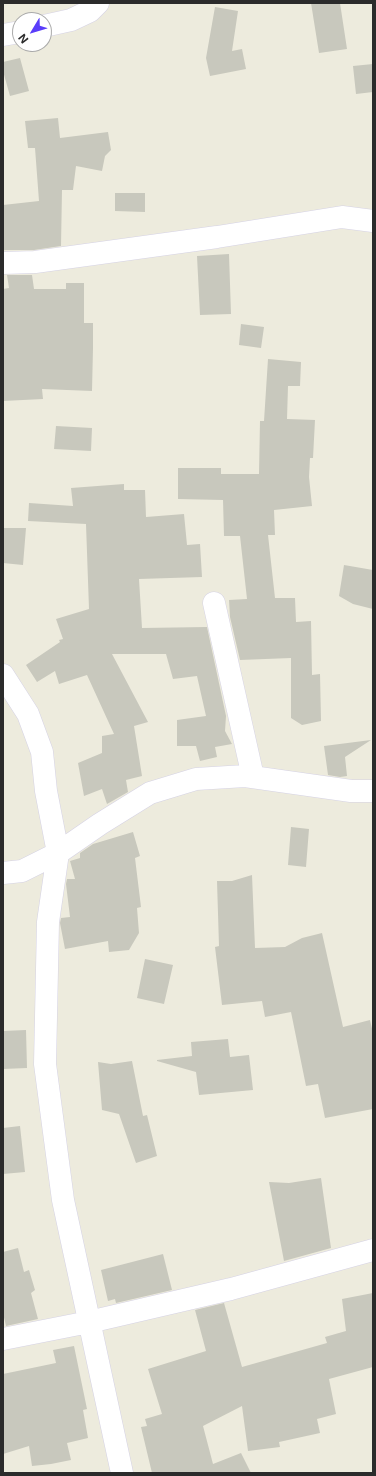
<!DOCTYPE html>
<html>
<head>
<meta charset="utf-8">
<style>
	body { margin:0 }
	#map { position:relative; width:376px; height:1476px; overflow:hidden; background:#edebdd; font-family:Inter,sans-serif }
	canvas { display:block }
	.frame { position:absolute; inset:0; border:4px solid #2b2b2b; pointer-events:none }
	.north { position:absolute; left:12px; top:12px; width:40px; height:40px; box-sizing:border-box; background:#fff; border:1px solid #aaa; border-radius:50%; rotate:232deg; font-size:11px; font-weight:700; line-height:16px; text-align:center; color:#2b2b2b }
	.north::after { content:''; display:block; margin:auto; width:14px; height:18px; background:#5a3dfa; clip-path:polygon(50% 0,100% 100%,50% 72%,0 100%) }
</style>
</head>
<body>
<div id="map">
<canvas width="376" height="1476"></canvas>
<div class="frame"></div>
<div class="north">N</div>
</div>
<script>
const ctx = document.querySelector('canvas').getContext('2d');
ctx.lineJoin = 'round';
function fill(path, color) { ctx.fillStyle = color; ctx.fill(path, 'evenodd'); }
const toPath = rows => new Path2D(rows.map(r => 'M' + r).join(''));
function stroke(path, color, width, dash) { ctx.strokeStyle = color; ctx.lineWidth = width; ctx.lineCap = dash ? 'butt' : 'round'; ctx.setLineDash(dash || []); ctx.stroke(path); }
fill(toPath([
	[311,3,340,3,347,49,319,53],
	[215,7,238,11,232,51,242,49,246,69,210,76,206,58],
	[20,58,29,91,10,96,3,71,3,62],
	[373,64,373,92,356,94,353,66],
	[58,118,60,138,108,132,111,150,105,156,102,171,76,166,73,190,62,190,61,246,34,250,3,250,3,205,39,201,35,148,28,148,25,121],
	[115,193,145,193,145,212,115,211],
	[229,254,231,314,200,315,197,256],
	[7,275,32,275,34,289,66,289,66,283,84,283,84,323,93,323,93,348,92,391,42,389,43,399,3,401,3,289,9,288],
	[241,324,264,327,261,348,239,345],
	[268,359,301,362,300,386,288,386,287,419,315,420,313,458,310,458,309,477,312,506,274,510,275,535,268,535,275,598,295,598,296,622,311,621,312,675,320,674,321,721,302,725,291,718,291,658,240,660,230,617,229,600,247,599,240,536,224,536,223,500,178,499,178,468,221,468,221,474,259,474,260,421,264,421],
	[56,426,92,428,91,451,54,449],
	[124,484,124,490,145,490,146,517,184,514,187,545,200,544,202,577,139,579,142,628,207,627,226,716,225,731,232,744,215,747,217,757,200,761,196,746,177,746,177,720,206,716,197,676,173,679,166,654,112,654,148,722,134,726,142,776,126,780,128,792,107,804,102,789,84,796,78,763,102,753,102,736,114,734,87,675,59,684,55,671,37,682,26,665,60,642,59,640,63,639,56,619,89,609,86,524,28,521,29,503,73,506,71,488],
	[3,528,26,528,23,565,3,563],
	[344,565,373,570,373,609,353,604,339,596],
	[371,740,345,757,347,776,340,777,328,775,324,746],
	[291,827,309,829,306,867,288,865],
	[133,832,140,856,135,858,141,907,137,908,139,933,129,950,109,952,108,941,65,949,60,923,61,918,70,917,66,884,67,879,75,879,70,861,80,858,80,853,93,844],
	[252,875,255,948,285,947,302,938,322,933,343,1027,370,1020,373,1033,373,1109,325,1118,318,1084,306,1086,291,1012,265,1017,262,1001,222,1005,215,947,219,946,217,881,232,881],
	[145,959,173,965,164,1004,137,998],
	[26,1030,27,1068,3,1069,3,1031],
	[228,1039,230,1057,249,1055,253,1090,199,1095,196,1072,157,1061,157,1060,192,1056,191,1042],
	[132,1061,143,1116,147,1115,157,1156,136,1163,119,1114,102,1110,98,1062,111,1064],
	[20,1126,25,1172,3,1174,3,1128],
	[321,1178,331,1248,284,1261,269,1182,289,1183],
	[18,1248,24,1272,29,1270,35,1290,31,1293,38,1319,6,1326,3,1313,3,1252],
	[163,1254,172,1290,116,1303,115,1299,108,1301,101,1270],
	[373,1293,373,1367,329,1379,336,1414,317,1419,320,1433,279,1442,280,1447,248,1451,242,1406,203,1426,213,1464,241,1453,251,1473,152,1473,141,1427,147,1426,145,1419,162,1414,148,1369,206,1351,195,1310,224,1303,242,1367,327,1343,325,1337,346,1331,342,1299],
	[74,1346,87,1409,83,1410,88,1438,67,1443,71,1460,51,1464,32,1466,29,1446,3,1454,3,1374,56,1363,53,1350]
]), '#c8c8bd');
const minor = toPath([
	[44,26,71,20,90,11,98,3],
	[3,35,20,32],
	[3,263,35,262,217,237,342,217,373,221],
	[214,603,253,777],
	[3,675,28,714,42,752,46,791,58,853,48,922,45,1064,63,1200,122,1473],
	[3,873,22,871,58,853,100,824,150,793,196,779,245,776,351,791,373,791],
	[3,1339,89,1322,231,1289,373,1250]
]);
stroke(minor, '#d5d2e4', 23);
stroke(minor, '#fff', 22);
</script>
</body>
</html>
